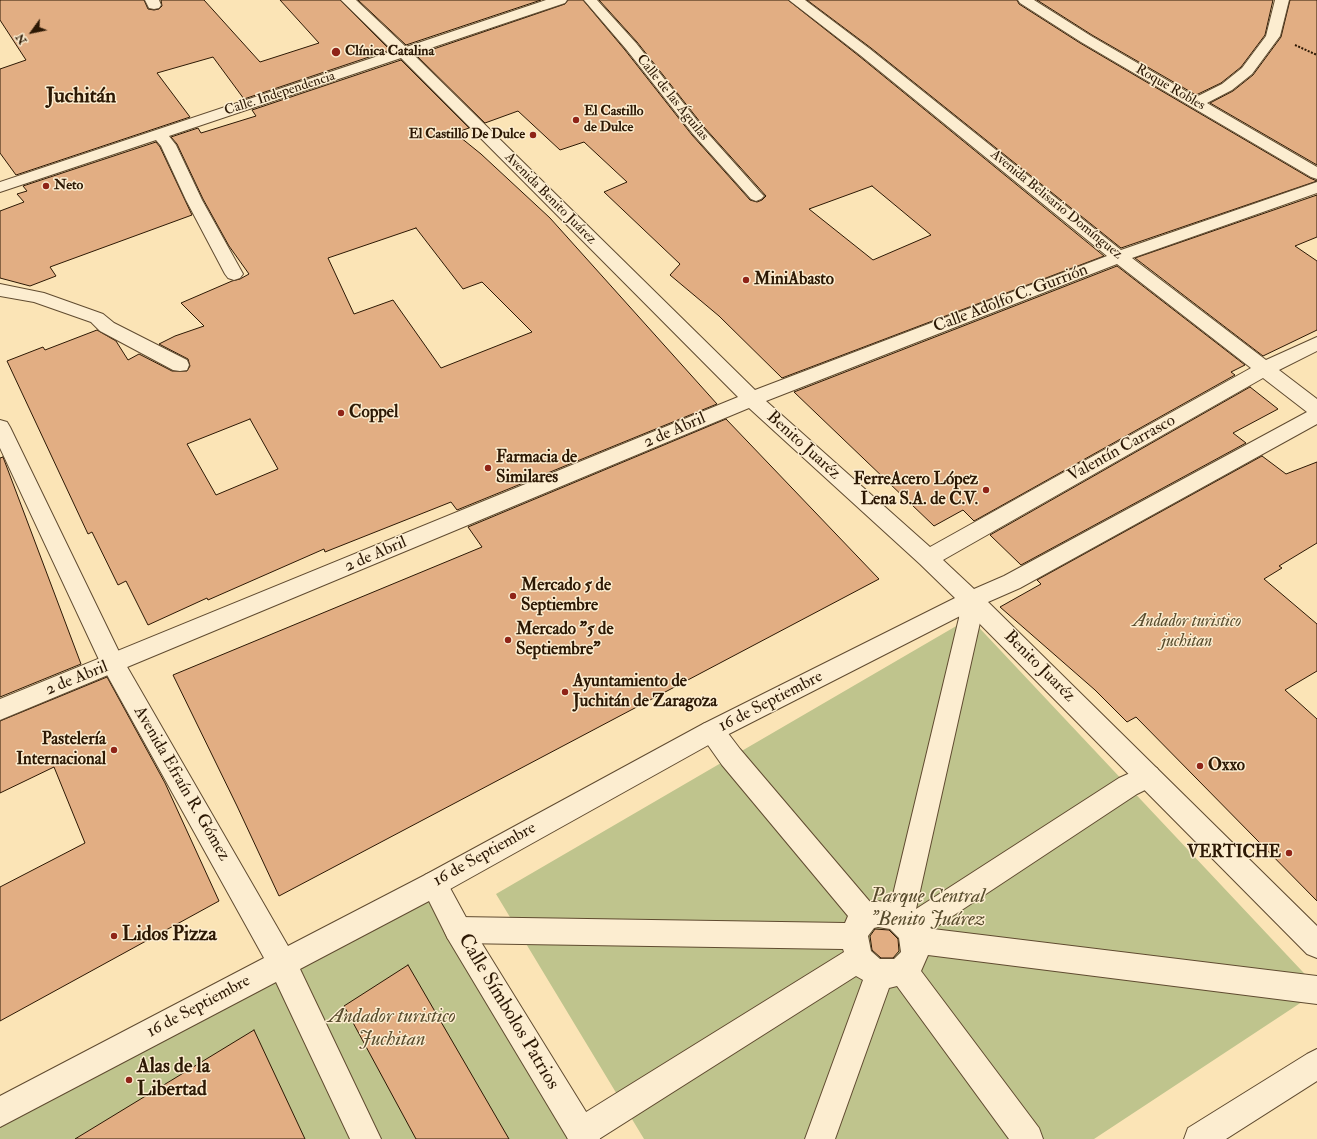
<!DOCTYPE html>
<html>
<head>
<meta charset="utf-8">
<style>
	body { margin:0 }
	#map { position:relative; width:1317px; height:1139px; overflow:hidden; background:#fbe4b6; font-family:"IM FELL Double Pica",serif }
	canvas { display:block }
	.north { position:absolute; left:12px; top:12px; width:40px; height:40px; -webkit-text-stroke:3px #fcedd0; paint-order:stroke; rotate:237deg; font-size:11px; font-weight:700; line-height:16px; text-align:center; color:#2c1804 }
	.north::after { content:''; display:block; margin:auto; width:14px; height:18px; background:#2c1804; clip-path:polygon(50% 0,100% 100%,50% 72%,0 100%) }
</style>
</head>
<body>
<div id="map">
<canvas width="1317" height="1139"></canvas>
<div class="north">N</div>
</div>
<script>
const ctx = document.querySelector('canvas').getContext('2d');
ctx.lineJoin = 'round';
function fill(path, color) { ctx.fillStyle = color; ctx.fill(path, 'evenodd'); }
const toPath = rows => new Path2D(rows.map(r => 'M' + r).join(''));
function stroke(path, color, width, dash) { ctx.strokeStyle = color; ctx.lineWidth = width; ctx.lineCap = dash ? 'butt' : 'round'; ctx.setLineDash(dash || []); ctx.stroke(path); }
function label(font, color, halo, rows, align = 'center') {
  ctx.font = font + ' "IM FELL Double Pica",serif'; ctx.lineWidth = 3; ctx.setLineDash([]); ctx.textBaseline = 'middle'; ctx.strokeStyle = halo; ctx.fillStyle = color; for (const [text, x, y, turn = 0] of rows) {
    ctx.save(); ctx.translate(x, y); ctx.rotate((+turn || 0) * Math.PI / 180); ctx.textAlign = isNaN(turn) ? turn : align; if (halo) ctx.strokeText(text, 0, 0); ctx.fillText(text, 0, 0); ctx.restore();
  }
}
fill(toPath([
	[970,618,1317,987,1317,992,1094,1139,644,1139,496,894],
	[434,884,585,1139,0,1139,0,1112]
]), '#bfc48d');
const building = toPath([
	[0,0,144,0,148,9,154,10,159,9,162,6,161,0,204,0,260,62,319,43,280,0,340,0,390,50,244,99,213,57,157,73,190,117,16,175,0,153,0,69,26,60,0,20,0,0],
	[358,0,541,0,406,45,358,0],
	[568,0,583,0,625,50,692,135,750,200,757,202,762,200,766,196,704,127,637,42,599,0,788,0,859,56,1104,256,782,378,719,316,670,275,680,264,604,192,627,182,584,142,560,150,518,111,485,123,416,55,565,4,568,0],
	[872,186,931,235,873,260,809,209,872,186],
	[807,0,1017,0,1019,4,1080,43,1310,178,1317,181,1121,248,871,48,807,0],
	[1037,0,1273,0,1265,35,1241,67,1221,83,1196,95,1092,35,1037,0],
	[1290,0,1317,0,1317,165,1210,103,1233,91,1253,75,1281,37,1290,0],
	[401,60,469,128,455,133,481,154,550,218,717,404,457,510,451,502,325,552,324,549,208,600,207,598,148,625,126,581,118,585,92,532,88,534,7,361,43,347,45,350,97,330,116,341,128,360,139,354,172,371,187,371,190,366,188,359,159,344,175,336,204,326,181,303,232,281,240,279,249,274,229,246,203,199,177,144,171,137,198,128,201,133,256,116,252,110,401,60],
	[416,228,463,289,482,282,532,332,441,368,393,300,354,314,328,258,416,228],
	[250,419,278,469,216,495,187,444,250,419],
	[156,142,160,147,192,215,50,267,56,276,30,286,0,278,0,211,24,202,17,194,27,191,23,186,156,142],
	[1317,195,1317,237,1295,246,1317,261,1317,330,1263,356,1135,258,1317,195],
	[1117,266,1245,365,1231,372,1235,375,974,521,963,510,934,526,794,392,1117,266],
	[1250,387,1278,409,1233,433,1246,443,1021,565,990,535,1250,387],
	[726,419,879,579,279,896,237,806,173,675,482,547,468,527,726,419],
	[1262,456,1286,474,1317,462,1317,543,1279,566,1282,568,1264,579,1317,624,1317,671,1285,690,1317,719,1317,901,1136,717,1127,722,1095,690,1000,607,1041,584,1037,580,1262,456],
	[3,457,81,664,0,697,0,458,3,457],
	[107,677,165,783,219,901,0,1021,0,887,85,843,54,767,0,793,0,721,107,677],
	[875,929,889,930,898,939,899,951,893,958,881,958,872,950,870,936,875,929],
	[408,965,509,1139,416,1139,344,1006,408,965],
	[254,1030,305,1139,75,1139,254,1030]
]);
fill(building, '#e2ae83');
stroke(building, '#2c1804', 1);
const service = toPath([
	[584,0,597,0,636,43,703,128,761,193,764,196,761,199,756,201,751,199,693,134,626,49,584,0]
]);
const pedestrian = toPath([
	[971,591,979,594,982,600,981,618,916,909,1119,778,1148,765,1157,768,1161,776,1157,784,1137,794,933,929,1317,976,1317,1004,928,955,921,971,1039,1128,1043,1139,1009,1139,897,986,889,988,835,1139,805,1139,863,980,856,976,599,1139,568,1139,566,1133,570,1122,844,952,843,949,458,943,448,939,444,930,448,921,458,917,845,923,848,916,722,765,703,738,700,731,703,724,712,721,721,724,740,749,871,903,878,901,891,903,959,618,960,600,963,594,971,591],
	[878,927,890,929,899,938,901,952,894,959,880,959,871,951,868,936,874,928,878,927]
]);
const minor = toPath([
	[145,0,159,0,161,5,159,8,154,9,149,8,145,0],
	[341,0,356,0,406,47,546,0,567,0,565,3,413,54,755,390,1107,256,860,55,789,0,805,0,870,49,1121,250,1317,182,1317,193,1132,258,1266,360,1317,337,1317,351,1279,370,1317,399,1317,424,1020,588,988,602,1317,926,1317,958,1307,954,968,612,721,738,443,893,434,897,425,893,421,884,425,875,703,724,955,598,920,564,749,408,0,720,0,699,738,397,401,58,169,136,176,145,202,200,243,274,240,278,234,280,228,278,225,274,186,200,161,146,156,140,0,192,0,182,393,51,341,0],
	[1117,264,1251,368,930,547,766,401,1117,264],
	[1263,378,1307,412,1004,576,974,589,943,560,1263,378],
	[1018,0,1034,0,1091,36,1196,97,1222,84,1242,68,1266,36,1275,0,1289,0,1280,36,1252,74,1232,90,1207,103,1317,167,1317,179,1311,177,1081,42,1020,3,1018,0],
	[0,284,44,293,103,314,114,323,187,360,189,365,187,370,180,371,173,370,100,331,91,322,34,302,0,296,0,284],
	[1317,1049,1317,1081,1226,1139,1184,1139,1188,1128,1307,1054,1317,1049]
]);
const tertiary = toPath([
	[0,420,7,422,10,427,122,658,288,946,425,875,434,871,443,875,468,921,596,1128,600,1139,568,1139,448,939,429,901,300,969,381,1139,350,1139,276,982,0,1127,0,1096,264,958,101,664,0,448,0,420]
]);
stroke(service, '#604b30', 2);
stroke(pedestrian, '#604b30', 2);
stroke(minor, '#604b30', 2);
stroke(tertiary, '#604b30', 2);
stroke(toPath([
	[1295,45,1317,55]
]), '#2c1804', 2, [2, 1.5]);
fill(service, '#fcedd0');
fill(pedestrian, '#fcedd0');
fill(minor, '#fcedd0');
fill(tertiary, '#fcedd0');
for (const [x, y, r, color] of [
	[336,52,5,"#8f2418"],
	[576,120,4,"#8f2418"],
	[533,135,4,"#8f2418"],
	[46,186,4,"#8f2418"],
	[746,280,4,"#8f2418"],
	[341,413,4,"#8f2418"],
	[488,468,4,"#8f2418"],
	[986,490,4,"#8f2418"],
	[513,596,4,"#8f2418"],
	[508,640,4,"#8f2418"],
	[565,692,4,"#8f2418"],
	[114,750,4,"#8f2418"],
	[1200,766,4,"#8f2418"],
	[1289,853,4,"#8f2418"],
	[114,936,4,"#8f2418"],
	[129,1080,4,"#8f2418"]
]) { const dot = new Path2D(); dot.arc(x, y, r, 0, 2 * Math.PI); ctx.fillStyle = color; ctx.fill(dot); stroke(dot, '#fcedd0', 1.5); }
label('bold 14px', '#2c1804', '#fcedd0', [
	["Clínica Catalina",345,52],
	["El Castillo",584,112],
	["de Dulce",584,128],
	["El Castillo De Dulce",525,135,"right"],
	["Neto",54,186]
], 'left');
label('14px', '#2c1804', '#fcedd0', [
	["Roque Robles",1170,88,30],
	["Calle. Independencia",280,94,-18],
	["Calle de las Águilas",672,98,51],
	["Avenida Benito Juárez",550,199,45],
	["Avenida Belisario Domínguez",1056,205,39]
]);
label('bold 17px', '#2c1804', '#fcedd0', [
	["MiniAbasto",754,280],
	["Coppel",349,413],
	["Farmacia de",496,458],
	["Similares",496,478],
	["FerreAcero López",978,480,"right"],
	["Lena S.A. de C.V.",978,500,"right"],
	["Mercado 5 de",521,586],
	["Septiembre",521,606],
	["Mercado \"5 de",516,630],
	["Septiembre\"",516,650],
	["Ayuntamiento de",573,682],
	["Juchitán de Zaragoza",573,702],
	["Pastelería",106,740,"right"],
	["Internacional",106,760,"right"],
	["Oxxo",1208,766],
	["VERTICHE",1281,853,"right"]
], 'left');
label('17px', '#2c1804', '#fcedd0', [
	["Calle Adolfo C. Gurrión",1011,299,-21],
	["2 de Abril",675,431,-23],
	["Benito Juaréz",803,446,42],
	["Valentín Carrasco",1122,449,-29],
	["2 de Abril",376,555,-23],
	["Benito Juaréz",1039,667,45],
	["2 de Abril",77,679,-22],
	["16 de Septiembre",771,702,-27],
	["Avenida Efraín R. Gómez",181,784,60],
	["16 de Septiembre",485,855,-29],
	["16 de Septiembre",199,1007,-28]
]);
label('italic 17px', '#584c2d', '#fcedd0', [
	["Andador turistico",1187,622],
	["juchitan",1187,642]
]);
label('italic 20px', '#584c2d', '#fcedd0', [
	["Parque Central",928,898],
	["\"Benito Juárez",928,921],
	["Andador turistico",392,1018],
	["Juchitan",392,1041]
]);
label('bold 20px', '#2c1804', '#fcedd0', [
	["Lidos Pizza",122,936],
	["Alas de la",137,1068],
	["Libertad",137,1091]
], 'left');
label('20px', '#2c1804', '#fcedd0', [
	["Calle Símbolos Patrios",508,1012,59]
]);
label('bold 21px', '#2c1804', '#fcedd0', [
	["Juchitán",81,97]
]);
</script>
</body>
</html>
